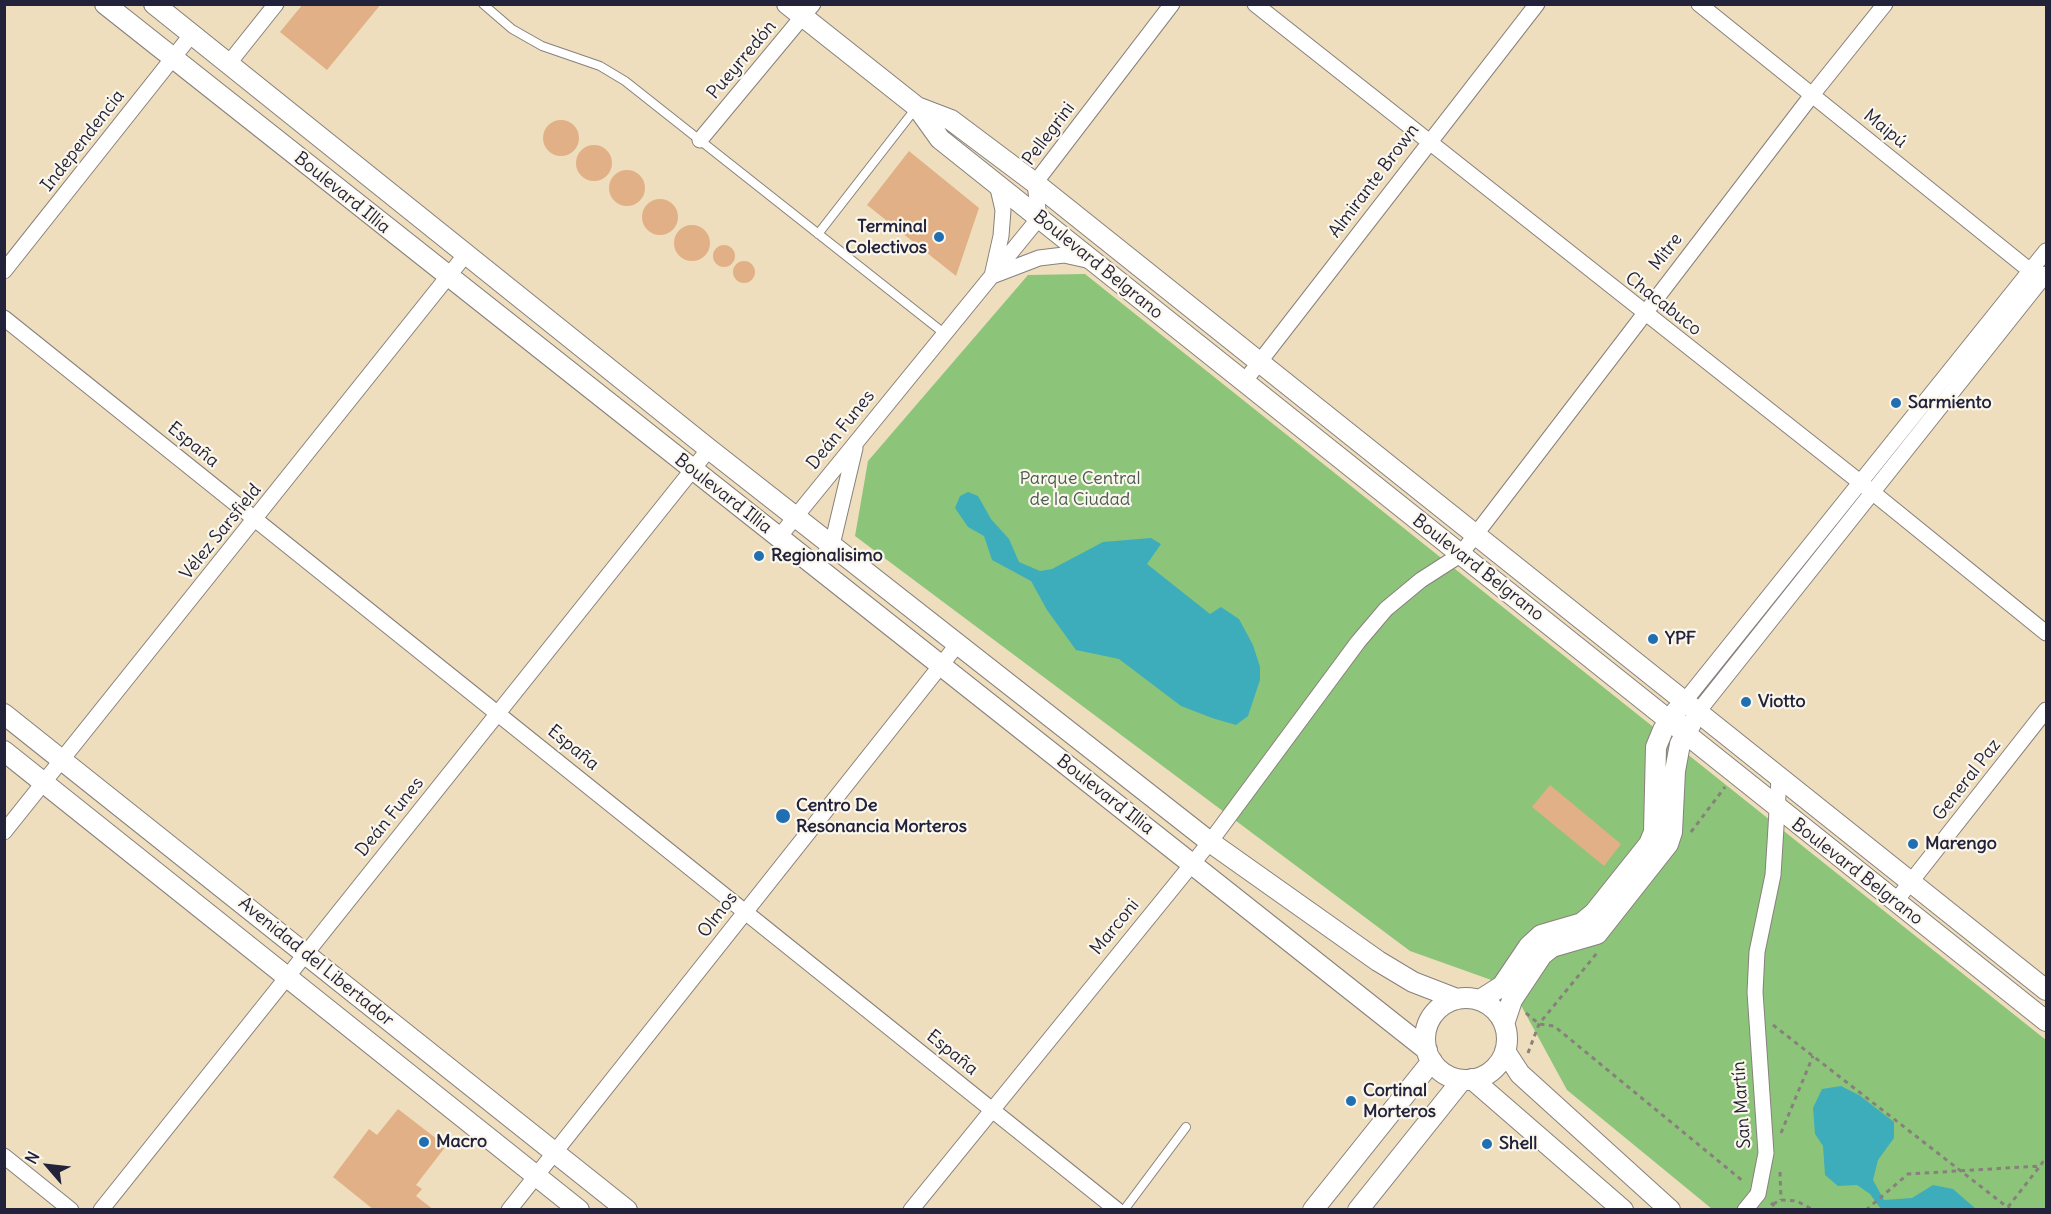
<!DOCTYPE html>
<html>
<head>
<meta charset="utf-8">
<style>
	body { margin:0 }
	#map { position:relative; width:2051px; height:1214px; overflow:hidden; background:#eedebd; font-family:Delius,sans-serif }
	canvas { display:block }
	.frame { position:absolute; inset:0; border:6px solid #22223b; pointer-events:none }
	.north { position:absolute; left:18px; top:1136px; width:60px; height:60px; -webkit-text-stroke:4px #fbf7ec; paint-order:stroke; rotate:298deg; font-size:16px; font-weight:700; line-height:24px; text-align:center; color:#22223b }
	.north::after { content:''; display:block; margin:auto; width:21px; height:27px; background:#22223b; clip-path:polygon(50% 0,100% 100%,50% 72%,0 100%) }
</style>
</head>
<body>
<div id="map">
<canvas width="2051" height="1214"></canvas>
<div class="frame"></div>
<div class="north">N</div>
</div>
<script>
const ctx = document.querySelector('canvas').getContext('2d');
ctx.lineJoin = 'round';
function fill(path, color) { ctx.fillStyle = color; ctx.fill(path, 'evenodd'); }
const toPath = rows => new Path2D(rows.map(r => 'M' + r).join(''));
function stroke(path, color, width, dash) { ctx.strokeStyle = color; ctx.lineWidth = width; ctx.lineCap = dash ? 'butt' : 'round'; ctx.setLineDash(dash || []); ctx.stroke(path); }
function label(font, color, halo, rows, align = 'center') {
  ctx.font = font + ' Delius,sans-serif'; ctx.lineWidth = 4.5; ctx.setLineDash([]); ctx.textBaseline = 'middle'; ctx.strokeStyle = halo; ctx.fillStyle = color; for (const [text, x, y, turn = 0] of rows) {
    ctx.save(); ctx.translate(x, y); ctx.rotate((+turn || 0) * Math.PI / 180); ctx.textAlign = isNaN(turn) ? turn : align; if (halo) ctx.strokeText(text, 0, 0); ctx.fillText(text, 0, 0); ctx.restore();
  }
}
fill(toPath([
	[1085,274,2046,1040,2046,1209,1712,1209,1567,1090,1511,987,1410,951,855,536,868,461,1028,275]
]), '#8cc579');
fill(toPath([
	[968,492,978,496,991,519,1009,539,1019,562,1040,571,1052,569,1103,542,1151,538,1161,544,1147,564,1210,614,1221,607,1239,619,1253,645,1260,667,1260,680,1248,716,1236,725,1212,718,1181,706,1119,659,1076,650,1047,610,1031,581,992,560,984,536,968,527,955,508,960,496],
	[1841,1086,1859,1095,1894,1122,1894,1138,1878,1160,1873,1180,1884,1200,1912,1198,1933,1185,1953,1189,1976,1209,1981,1209,1881,1209,1870,1194,1857,1185,1838,1186,1825,1175,1823,1146,1815,1134,1813,1108,1822,1089]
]), '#3eadbb');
fill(toPath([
	[303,4,381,4,327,70,280,32],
	'543 138a18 18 0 1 1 36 0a18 18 0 1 1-36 0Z',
	'576 163a18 18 0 1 1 36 0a18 18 0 1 1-36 0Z',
	[909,151,979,208,956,276,867,205],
	'609 188a18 18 0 1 1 36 0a18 18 0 1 1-36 0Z',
	'642 217a18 18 0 1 1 36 0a18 18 0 1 1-36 0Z',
	'674 243a18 18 0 1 1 36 0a18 18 0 1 1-36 0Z',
	'713 256a11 11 0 1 1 22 0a11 11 0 1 1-22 0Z',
	'733 272a11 11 0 1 1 22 0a11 11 0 1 1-22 0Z',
	[1550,785,1621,844,1604,866,1532,807],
	[398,1109,446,1146,416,1185,422,1189,416,1196,434,1210,374,1210,333,1177,369,1129,377,1135]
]), '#e1b086');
const service = toPath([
	[483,4,512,29,542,46,600,66,625,81,945,334],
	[818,234,916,108],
	[1124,1210,1186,1127]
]);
const minor = toPath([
	[1255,4,1861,483,2046,633],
	[1699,4,2038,277],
	[229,63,276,4],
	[700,140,813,4],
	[997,184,1003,210,1001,236,992,276,1039,258,1064,255,1091,261],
	[4,271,192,34],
	[4,318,1117,1210],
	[1244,382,1537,4],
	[779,537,1039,218,1035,183,1172,4],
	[815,566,832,545,855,448],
	[1684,702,2046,251],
	[1697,713,2046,274],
	[4,832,466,254],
	[1895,902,2046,710],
	[4,1156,71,1210],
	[101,1210,709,449],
	[509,1210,957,645],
	[911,1210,1210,842,1358,642,1386,609,1421,580,1460,555,1812,95,1885,4],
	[1745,1210,1758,1194,1766,1153,1755,992,1757,952,1773,875,1779,779]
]);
const tertiary = toPath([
	[105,4,1427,1050],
	[154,4,709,449,1210,842,1378,961,1413,982,1457,999],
	[787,4,917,107,940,139,2046,1021],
	[917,107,951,120,1035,183,2046,990],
	[4,714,627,1210],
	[4,751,579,1210],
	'1425 1039a41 41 0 1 1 82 0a41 41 0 1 1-82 0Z',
	[1480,1000,1502,986,1529,946,1541,935,1582,923,1594,913,1649,844,1654,832,1656,747,1663,730,1677,710],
	[1504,1024,1512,1000,1542,955,1552,947,1597,934,1668,844,1672,832,1675,771,1680,744,1691,724],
	[1505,1051,1520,1074,1670,1210],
	[1472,1079,1623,1210],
	[1313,1210,1432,1061],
	[1358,1210,1462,1080]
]);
stroke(service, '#88807c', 10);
stroke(minor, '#88807c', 17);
stroke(tertiary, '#88807c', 22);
stroke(toPath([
	[1691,832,1725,787],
	[1526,1013,1539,1024,1554,1026,1744,1182],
	[1773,1025,2011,1210],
	[1528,1053,1539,1024,1597,953],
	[1781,1133,1813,1056],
	[1780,1172,1781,1200],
	[1771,1203,1779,1210],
	[1773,1204,1781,1200,1797,1201,1813,1210],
	[2008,1207,2040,1166],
	[1866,1210,1908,1174,2040,1166,2046,1157]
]), '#88807c', 3, [4.5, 4.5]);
stroke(service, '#fff', 8);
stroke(minor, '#fff', 15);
stroke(tertiary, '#fff', 20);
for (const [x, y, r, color] of [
	[939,237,6,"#1f6fb2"],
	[1896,403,6,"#1f6fb2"],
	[759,556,6,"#1f6fb2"],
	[1653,639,6,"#1f6fb2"],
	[1746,702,6,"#1f6fb2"],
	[783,816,8,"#1f6fb2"],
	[1913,844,6,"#1f6fb2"],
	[1351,1101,6,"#1f6fb2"],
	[424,1142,6,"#1f6fb2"],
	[1487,1144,6,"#1f6fb2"]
]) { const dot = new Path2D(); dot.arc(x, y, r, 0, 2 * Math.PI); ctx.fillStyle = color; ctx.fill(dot); stroke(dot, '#fbf7ec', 2); }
label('18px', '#22223b', '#fbf7ec', [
	["Pueyrredón",742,60,-50],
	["Maipú",1885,129,39],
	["Pellegrini",1049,134,-53],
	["Independencia",83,141,-52],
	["Almirante Brown",1374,181,-53],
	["Boulevard Illia",342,193,39],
	["Mitre",1666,252,-52],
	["Boulevard Belgrano",1098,265,39],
	["Chacabuco",1663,304,38],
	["Deán Funes",841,430,-51],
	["España",193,445,39],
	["Boulevard Illia",723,494,38],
	["Vélez Sarsfield",221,532,-51],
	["Boulevard Belgrano",1478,568,38],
	["España",573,748,39],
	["General Paz",1967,780,-52],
	["Boulevard Illia",1105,795,38],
	["Deán Funes",390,817,-51],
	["Boulevard Belgrano",1857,872,38],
	["Olmos",718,915,-52],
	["Marconi",1115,927,-51],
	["Avenidad del Libertador",316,962,39],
	["España",952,1053,39],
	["San Martín",1742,1105,-94]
]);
label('bold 18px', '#22223b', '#fbf7ec', [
	["Terminal",927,227,"right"],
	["Colectivos",927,248,"right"],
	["Sarmiento",1908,403],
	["Regionalisimo",771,556],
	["YPF",1665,639],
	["Viotto",1758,702],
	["Centro De",796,806],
	["Resonancia Morteros",796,827],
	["Marengo",1925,844],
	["Cortinal",1363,1091],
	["Morteros",1363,1112],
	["Macro",436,1142],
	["Shell",1499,1144]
], 'left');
label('18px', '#475b51', '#fbf7ec', [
	["Parque Central",1080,479],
	["de la Ciudad",1080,500]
]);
</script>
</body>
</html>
